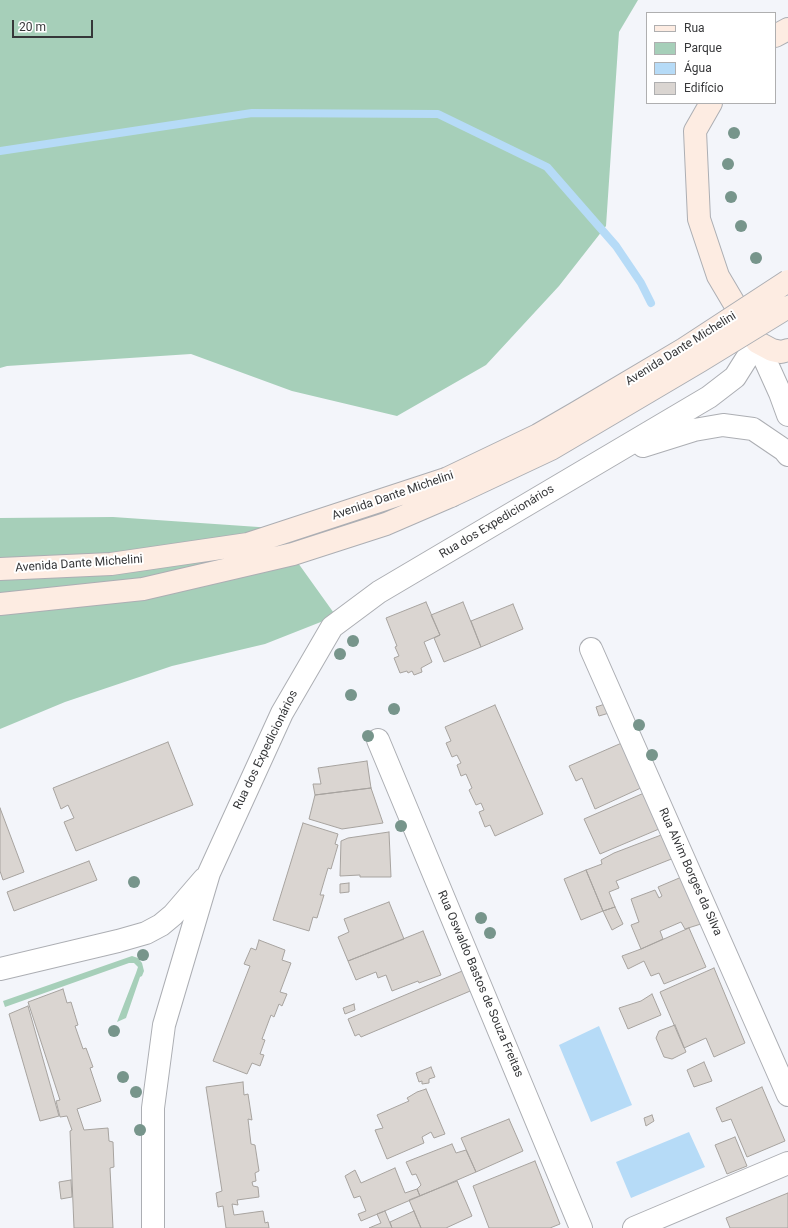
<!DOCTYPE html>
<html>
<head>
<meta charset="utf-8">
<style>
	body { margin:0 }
	#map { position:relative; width:788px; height:1228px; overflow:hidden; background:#f3f5fa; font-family:Roboto,sans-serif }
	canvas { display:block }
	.legend { position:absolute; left:646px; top:12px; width:130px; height:92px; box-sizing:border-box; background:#fff; border:1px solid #afafb0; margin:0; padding:5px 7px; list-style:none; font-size:12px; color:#363739 }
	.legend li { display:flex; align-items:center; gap:8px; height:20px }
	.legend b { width:20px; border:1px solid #afafb0 }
	.scale { position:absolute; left:12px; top:20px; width:81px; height:18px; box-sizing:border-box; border:2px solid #363739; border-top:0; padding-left:5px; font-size:12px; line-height:14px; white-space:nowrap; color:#363739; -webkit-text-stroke:3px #fff; paint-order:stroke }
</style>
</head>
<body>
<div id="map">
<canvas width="788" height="1228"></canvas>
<ul class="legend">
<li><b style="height:5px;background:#fdece2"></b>Rua</li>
<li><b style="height:11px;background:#a6cfb9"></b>Parque</li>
<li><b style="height:11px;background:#b6dbf7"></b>Água</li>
<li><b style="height:11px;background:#dad5d1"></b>Edifício</li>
</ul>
<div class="scale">20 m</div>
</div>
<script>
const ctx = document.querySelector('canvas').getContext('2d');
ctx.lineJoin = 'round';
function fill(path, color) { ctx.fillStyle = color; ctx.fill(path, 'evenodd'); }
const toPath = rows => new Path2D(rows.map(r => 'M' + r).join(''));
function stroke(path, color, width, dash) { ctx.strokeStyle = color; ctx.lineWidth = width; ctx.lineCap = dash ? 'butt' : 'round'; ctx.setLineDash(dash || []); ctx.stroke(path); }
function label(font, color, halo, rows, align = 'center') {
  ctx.font = font + ' Roboto,sans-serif'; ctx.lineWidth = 4; ctx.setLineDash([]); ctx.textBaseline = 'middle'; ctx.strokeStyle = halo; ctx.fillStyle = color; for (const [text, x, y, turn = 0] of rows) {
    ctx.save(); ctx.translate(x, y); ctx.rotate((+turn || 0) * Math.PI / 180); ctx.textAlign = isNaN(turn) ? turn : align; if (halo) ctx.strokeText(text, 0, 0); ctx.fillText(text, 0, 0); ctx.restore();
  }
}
fill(toPath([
	[0,0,638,0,619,32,606,226,559,286,486,365,397,416,292,391,191,354,7,366,0,368],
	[113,517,273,528,336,616,265,644,172,666,65,702,0,729,0,518],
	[132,956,138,958,142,963,144,971,142,976,140,977,126,1018,117,1022,136,973,138,967,134,963,129,963,5,1007,3,1001]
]), '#a6cfb9');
fill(toPath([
	[599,1026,632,1105,591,1122,559,1045],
	[689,1132,705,1167,631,1198,616,1162]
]), '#b6dbf7');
stroke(toPath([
	[0,151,252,113,438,114,547,167,616,246,641,283,651,303]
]), '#b6dbf7', 8);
const building = toPath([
	[426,602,440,635,424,642,432,662,421,668,422,672,414,675,412,671,408,673,407,671,400,673,394,658,399,656,395,647,397,646,386,618,426,602],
	[463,602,481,647,444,662,434,638,440,635,431,615,463,602],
	[513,604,523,629,481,647,471,621,513,604],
	[605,704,609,713,599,716,596,707,605,704],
	[495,705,543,814,495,836,490,825,485,827,479,812,484,810,481,803,476,805,469,790,472,788,466,774,461,776,457,765,461,763,457,755,452,757,446,743,451,741,445,727,495,705],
	[168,742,193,805,76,851,64,822,74,818,68,805,61,809,53,788,168,742],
	[624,742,643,787,595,809,582,778,576,781,569,766,624,742],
	[367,761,371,788,315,795,313,784,321,784,318,768,367,761],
	[371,788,383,823,342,829,309,819,315,795,371,788],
	[644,793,659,829,600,854,584,819,644,793],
	[0,808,24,872,3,880,0,871,0,808],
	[303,823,338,834,335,844,338,845,331,869,328,868,320,895,324,895,317,918,313,917,309,931,273,920,303,823],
	[389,832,391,877,360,877,360,875,340,876,341,841,348,838,389,832],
	[669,832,679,856,616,881,619,888,609,892,615,907,603,911,586,870,602,864,601,860,614,853,669,832],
	[89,861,97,880,14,911,7,892,89,861],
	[586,870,603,911,581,920,564,879,586,870],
	[684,876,704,923,685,929,681,922,660,931,663,939,641,949,631,925,639,922,631,899,655,890,659,898,662,896,658,887,684,876],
	[349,883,349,892,340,893,340,884,349,883],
	[389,902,404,939,348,961,338,937,349,932,344,919,389,902],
	[615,907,623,924,612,930,603,911,615,907],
	[689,928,706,967,664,984,659,973,651,976,644,961,628,969,622,956,641,949,689,928],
	[423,931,441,975,419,983,418,981,392,991,386,975,378,978,376,972,356,980,348,961,423,931],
	[259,940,285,950,282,960,291,963,280,992,287,994,282,1006,279,1004,274,1017,271,1015,262,1039,265,1040,260,1054,264,1055,260,1066,252,1063,247,1074,213,1061,250,966,244,964,251,948,256,950,259,940],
	[714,968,745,1043,714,1057,706,1038,684,1048,660,992,714,968],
	[467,969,475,989,361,1037,359,1034,355,1036,348,1019,467,969],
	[63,989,67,1003,71,1002,78,1025,75,1026,83,1049,86,1048,93,1067,90,1068,101,1101,77,1109,84,1130,108,1128,109,1141,113,1142,114,1167,110,1168,113,1228,74,1228,70,1131,72,1130,67,1116,60,1117,56,1101,60,1100,28,1002,63,989],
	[652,994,661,1015,628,1029,619,1008,641,1001,652,994],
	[354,1004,355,1010,345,1014,343,1008,354,1004],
	[28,1006,59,1116,40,1121,9,1014,28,1006],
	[675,1025,686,1052,672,1059,664,1057,656,1038,659,1031,675,1025],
	[704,1062,712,1081,694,1087,687,1070,704,1062],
	[431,1067,435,1077,429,1079,429,1083,422,1084,422,1081,419,1082,416,1073,431,1067],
	[243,1082,244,1095,248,1094,252,1120,248,1119,251,1144,255,1145,259,1171,255,1173,256,1181,252,1182,253,1186,258,1187,259,1197,237,1200,238,1205,232,1204,234,1215,263,1211,265,1223,268,1222,269,1228,226,1228,223,1206,218,1207,216,1193,222,1191,206,1087,243,1082],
	[762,1087,785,1141,747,1157,731,1119,722,1122,716,1108,762,1087],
	[426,1089,445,1134,434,1138,431,1132,422,1137,424,1143,387,1159,375,1130,383,1128,377,1115,409,1101,407,1098,417,1092,426,1089],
	[652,1115,654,1121,646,1126,644,1118,652,1115],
	[509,1119,523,1151,476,1172,461,1138,509,1119],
	[735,1137,747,1166,727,1174,715,1145,735,1137],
	[452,1144,456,1153,466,1150,476,1172,420,1196,417,1189,421,1185,416,1174,412,1175,406,1162,452,1144],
	[535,1161,560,1224,550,1228,489,1228,473,1186,535,1161],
	[395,1168,405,1193,417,1189,420,1196,361,1221,358,1214,366,1211,360,1196,354,1198,345,1176,355,1170,361,1183,395,1168],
	[71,1180,72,1197,61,1199,59,1182,71,1180],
	[457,1181,472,1216,446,1228,421,1228,409,1200,457,1181],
	[788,1193,788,1228,730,1228,726,1218,788,1193],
	[385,1211,392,1228,369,1228,381,1223,377,1214,385,1211],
	[414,1211,421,1228,392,1228,390,1222,414,1211]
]);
fill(building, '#dad5d1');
stroke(building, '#a7a39f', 1);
const street = toPath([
	[757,342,780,393,788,415],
	[643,446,694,430,723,425,753,429,784,450,788,455],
	[591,649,788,1095],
	[378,740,581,1228],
	[0,969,118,941,146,933,161,925,173,915,204,879],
	[153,1228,153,1108,164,1025,209,873,282,713,332,627,379,592,709,397,735,377,757,342],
	[634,1228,788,1163]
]);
const secondary = toPath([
	[775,36,788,29],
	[711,103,695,131,699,219,718,276,757,342,772,350,781,352,788,350],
	[0,569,111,564,248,544,446,479],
	[0,604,143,589,293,554,386,524,451,496]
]);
stroke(street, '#acaeb3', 24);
stroke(secondary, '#acaeb3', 24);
stroke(street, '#fff', 22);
stroke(secondary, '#fdece2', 22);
const secondaryBridge = toPath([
	[446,479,538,435,576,413,684,349,788,281],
	[451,496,551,449,700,361,788,307]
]);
stroke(secondaryBridge, '#acaeb3', 24, []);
stroke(secondaryBridge, '#fdece2', 22);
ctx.fillStyle = '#77958b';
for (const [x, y] of [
	[734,133],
	[728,164],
	[731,197],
	[741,226],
	[756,258],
	[353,641],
	[340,654],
	[351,695],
	[394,709],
	[639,725],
	[368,736],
	[652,755],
	[401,826],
	[134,882],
	[481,918],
	[490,933],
	[143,955],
	[114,1031],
	[123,1077],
	[136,1092],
	[140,1130]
]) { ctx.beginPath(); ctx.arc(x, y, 6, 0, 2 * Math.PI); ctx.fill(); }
label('12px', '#363739', '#fff', [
	["Avenida Dante Michelini",681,349,-32],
	["Avenida Dante Michelini",393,496,-19],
	["Rua dos Expedicionários",497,522,-31],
	["Avenida Dante Michelini",79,564,-4],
	["Rua dos Expedicionários",266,750,-64],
	["Rua Alvim Borges da Silva",690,872,66],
	["Rua Oswaldo Bastos de Souza Freitas",480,984,67]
]);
</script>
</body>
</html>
